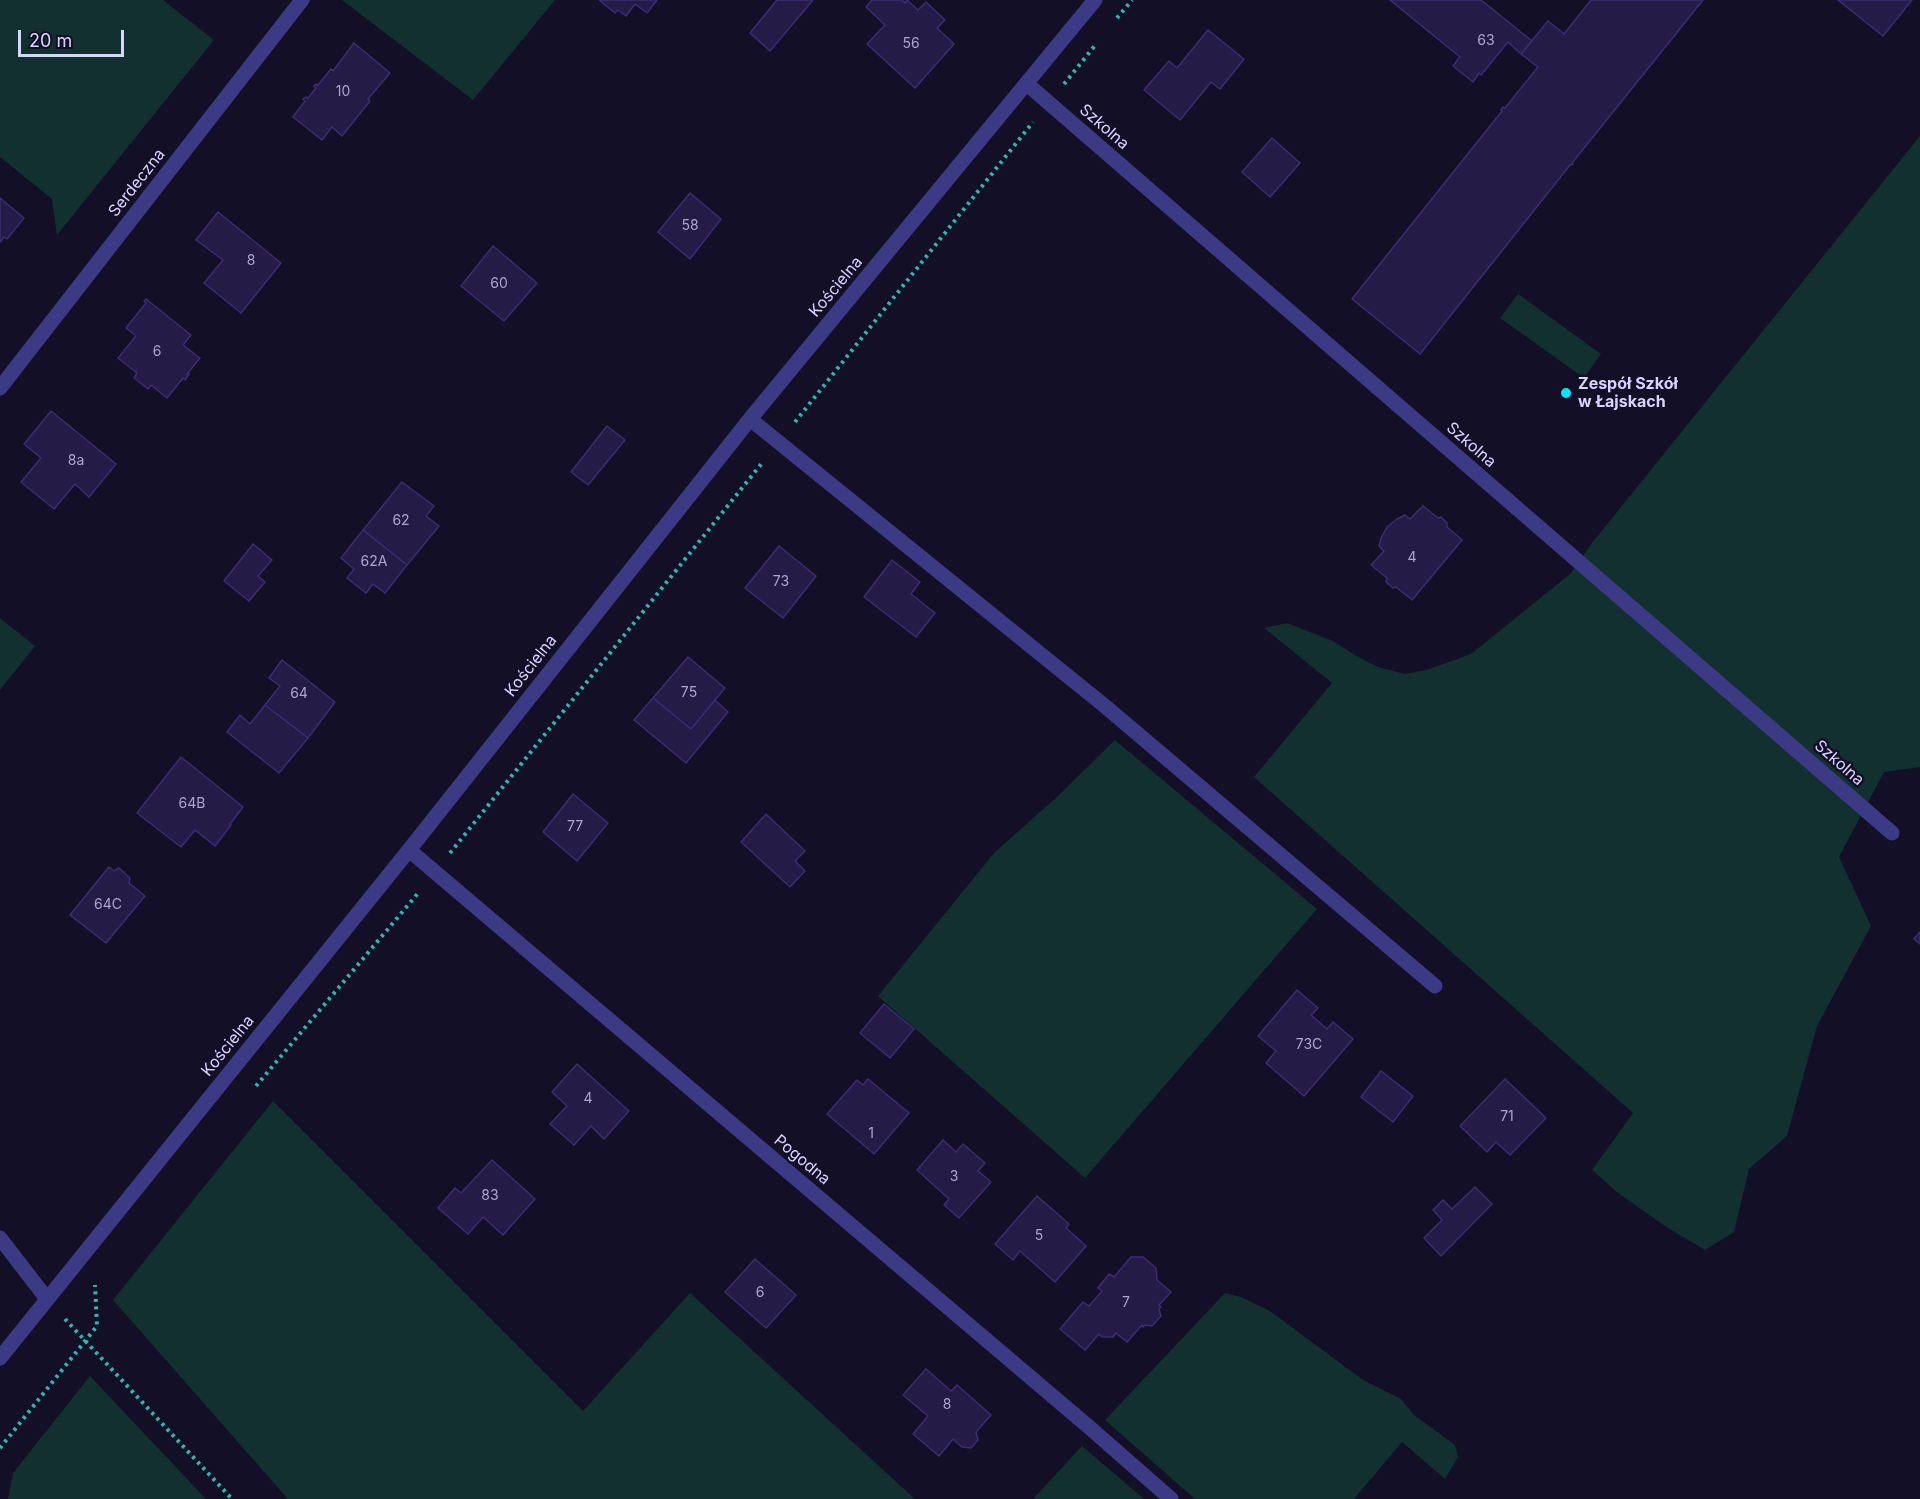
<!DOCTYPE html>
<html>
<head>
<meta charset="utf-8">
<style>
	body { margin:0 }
	#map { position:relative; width:1920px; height:1499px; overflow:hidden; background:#130f26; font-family:Inter,sans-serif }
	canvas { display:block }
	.scale { position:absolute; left:18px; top:30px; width:106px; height:27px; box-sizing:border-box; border:3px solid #d9d4ff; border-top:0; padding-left:8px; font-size:18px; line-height:21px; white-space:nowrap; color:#d9d4ff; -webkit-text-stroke:4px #130f26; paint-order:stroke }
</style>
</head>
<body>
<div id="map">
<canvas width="1920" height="1499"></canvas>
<div class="scale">20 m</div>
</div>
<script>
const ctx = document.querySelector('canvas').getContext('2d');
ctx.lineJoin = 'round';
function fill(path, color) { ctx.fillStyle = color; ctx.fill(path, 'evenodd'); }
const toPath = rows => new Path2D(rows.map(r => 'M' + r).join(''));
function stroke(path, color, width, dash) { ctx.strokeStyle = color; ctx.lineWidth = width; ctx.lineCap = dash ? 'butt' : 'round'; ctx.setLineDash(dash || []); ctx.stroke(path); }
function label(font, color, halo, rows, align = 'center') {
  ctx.font = font + ' Inter,sans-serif'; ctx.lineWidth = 5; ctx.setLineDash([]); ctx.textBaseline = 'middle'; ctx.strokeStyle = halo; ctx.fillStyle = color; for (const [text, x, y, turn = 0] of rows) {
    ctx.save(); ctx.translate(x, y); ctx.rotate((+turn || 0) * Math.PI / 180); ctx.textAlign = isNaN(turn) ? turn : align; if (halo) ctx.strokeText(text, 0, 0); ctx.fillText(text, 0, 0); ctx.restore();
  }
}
fill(toPath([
	[0,0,163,0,214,40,57,235,52,199,0,157],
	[342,0,555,0,473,100],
	[1920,136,1920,767,1884,772,1839,857,1871,926,1817,1026,1787,1136,1749,1169,1734,1232,1705,1250,1668,1228,1618,1193,1592,1170,1633,1113,1254,777,1332,683,1264,628,1287,623,1333,641,1358,657,1378,667,1405,674,1426,670,1471,654,1570,574,1592,543],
	[1518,294,1601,354,1584,378,1500,318],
	[0,618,35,646,0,690],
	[1115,740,1317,909,1085,1178,878,996,994,853,1059,795],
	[273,1101,583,1411,690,1293,915,1499,288,1499,113,1300],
	[1225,1293,1241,1297,1270,1311,1363,1380,1401,1399,1414,1415,1455,1445,1458,1457,1445,1479,1402,1442,1354,1499,1195,1499,1105,1420],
	[90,1376,206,1499,8,1499,13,1473],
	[1082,1446,1144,1499,1033,1499]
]), '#12302f');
const building = toPath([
	[599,0,657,0,647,13,635,4,626,16,618,10,615,13,599,0],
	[777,0,813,0,770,51,750,33,777,0],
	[872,0,902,0,905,3,907,0,918,10,926,2,945,20,937,28,954,44,915,88,867,44,885,25,866,7,872,0],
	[1390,0,1481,0,1532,41,1521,54,1508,42,1481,75,1479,73,1473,82,1453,66,1460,57,1390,0],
	[1591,0,1703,0,1572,163,1573,164,1570,165,1420,354,1352,299,1502,111,1501,110,1503,107,1505,108,1538,67,1521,54,1548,21,1564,34,1591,0],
	[1838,0,1912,0,1883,36,1838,0],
	[1208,30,1244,59,1220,89,1211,82,1180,120,1144,90,1169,61,1177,68,1208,30],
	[354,43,390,73,368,99,370,101,342,136,332,127,322,140,293,117,305,101,303,99,306,97,308,98,316,88,314,86,316,84,318,85,331,69,333,71,354,43],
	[1272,138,1300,163,1270,197,1242,172,1272,138],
	[690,193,721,219,690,259,658,232,690,193],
	[0,198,24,218,7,239,4,237,0,242,0,198],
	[218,212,281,263,241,313,204,283,223,260,196,240,218,212],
	[493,246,537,283,504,321,461,286,493,246],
	[146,299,191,335,183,345,200,358,187,374,189,374,185,380,183,378,167,398,151,385,148,389,134,378,137,373,118,358,136,336,126,328,146,303,144,301,146,299],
	[51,411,116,464,89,497,75,484,54,509,21,482,41,458,24,444,51,411],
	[607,426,625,440,588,485,571,472,607,426],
	[402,482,434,506,426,516,439,526,407,565,363,530,402,482],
	[1423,506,1438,518,1441,517,1447,523,1447,527,1462,540,1412,600,1396,587,1393,588,1386,582,1387,578,1371,565,1384,551,1379,546,1381,538,1387,527,1397,519,1405,515,1410,519,1423,506],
	[363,530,407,565,385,593,373,584,366,593,347,578,354,569,341,558,363,530],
	[253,544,272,560,258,576,265,582,249,601,224,581,253,544],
	[779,546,816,576,783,618,745,588,779,546],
	[892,560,920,582,911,594,935,613,916,637,864,597,892,560],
	[688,657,725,688,691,729,653,698,688,657],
	[282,660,335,702,308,738,265,705,280,686,269,678,282,660],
	[653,698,691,729,715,700,728,712,686,763,634,720,653,698],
	[265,705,308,738,279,773,227,732,240,715,250,724,265,705],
	[181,757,243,807,230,824,231,825,215,846,195,830,181,847,137,813,181,757],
	[573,794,608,823,577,861,543,832,573,794],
	[766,814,805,851,795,861,805,871,790,887,741,842,766,814],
	[109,867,114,871,119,868,130,878,129,883,145,896,106,943,70,915,109,867],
	[1920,932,1920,944,1914,939,1920,932],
	[1297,990,1318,1008,1311,1015,1327,1029,1333,1022,1353,1039,1304,1096,1266,1063,1276,1051,1258,1036,1297,990],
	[884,1004,914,1029,890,1058,860,1033,884,1004],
	[577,1064,629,1111,604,1139,591,1126,574,1145,550,1124,567,1106,552,1092,577,1064],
	[1381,1071,1413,1096,1393,1122,1361,1097,1381,1071],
	[868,1079,909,1113,874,1154,827,1114,857,1080,863,1085,868,1079],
	[1505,1079,1546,1118,1510,1155,1496,1142,1487,1152,1460,1126,1505,1079],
	[943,1140,956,1152,963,1144,985,1163,978,1171,991,1182,959,1218,944,1205,949,1199,917,1170,943,1140],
	[492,1160,535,1199,503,1235,483,1217,468,1234,438,1208,455,1188,461,1193,492,1160],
	[1475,1187,1492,1204,1441,1256,1424,1238,1442,1220,1433,1210,1443,1200,1452,1209,1475,1187],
	[1037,1196,1069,1224,1066,1228,1086,1246,1055,1282,1020,1251,1013,1260,995,1244,1037,1196],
	[1131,1257,1143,1257,1156,1268,1157,1280,1171,1292,1159,1305,1161,1307,1159,1309,1161,1316,1152,1326,1145,1325,1143,1327,1142,1325,1127,1342,1116,1333,1113,1337,1102,1337,1099,1334,1085,1350,1060,1329,1083,1302,1089,1306,1102,1291,1098,1288,1109,1274,1114,1277,1131,1257],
	[755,1259,796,1295,766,1328,725,1292,755,1259],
	[926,1369,951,1391,957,1385,991,1415,976,1432,978,1440,971,1448,962,1447,953,1439,939,1456,913,1434,928,1416,903,1395,926,1369]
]);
fill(building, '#241b47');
stroke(building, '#3b2d73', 1.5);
stroke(toPath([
	[1117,18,1132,0],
	[1064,84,1097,43],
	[795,422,1033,122],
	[450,853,762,463],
	[256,1086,419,892],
	[65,1319,232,1499],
	[0,1448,97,1326,95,1285]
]), '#2fb8b0', 4, [3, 4.5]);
stroke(toPath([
	[1027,84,1892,833],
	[0,388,302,0],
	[750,419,1106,707,1435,986],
	[409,850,1089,1427,1171,1499],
	[0,1238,47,1299],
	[0,1358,409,850,750,419,1095,0]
]), '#3d3a85', 15);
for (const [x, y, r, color] of [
	[1566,393,6,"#00e5ff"]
]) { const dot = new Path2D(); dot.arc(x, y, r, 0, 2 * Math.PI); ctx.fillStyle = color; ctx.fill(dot); stroke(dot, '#130f26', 2); }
label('14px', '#aca6d1', null, [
	["63",1486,41],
	["56",911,44],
	["10",343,92],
	["58",690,226],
	["8",251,261],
	["60",499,284],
	["6",157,352],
	["8a",76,461],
	["62",401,521],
	["4",1412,558],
	["62A",374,562],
	["73",781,582],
	["75",689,693],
	["64",299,694],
	["64B",192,804],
	["77",575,827],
	["64C",108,905],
	["73C",1309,1045],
	["4",588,1099],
	["71",1507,1117],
	["1",871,1134],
	["3",954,1177],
	["83",490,1196],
	["5",1039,1236],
	["6",760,1293],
	["7",1126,1303],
	["8",947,1405]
]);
label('16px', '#d9d4ff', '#130f26', [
	["Szkolna",1104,127,41],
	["Serdeczna",137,183,-52],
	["Kościelna",836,287,-50],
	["Szkolna",1471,445,41],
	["Kościelna",531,666,-52],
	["Szkolna",1839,763,41],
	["Kościelna",228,1046,-51],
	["Pogodna",802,1160,40]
]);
label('bold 16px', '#d9d4ff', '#130f26', [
	["Zespół Szkół",1578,384],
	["w Łajskach",1578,402]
], 'left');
</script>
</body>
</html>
